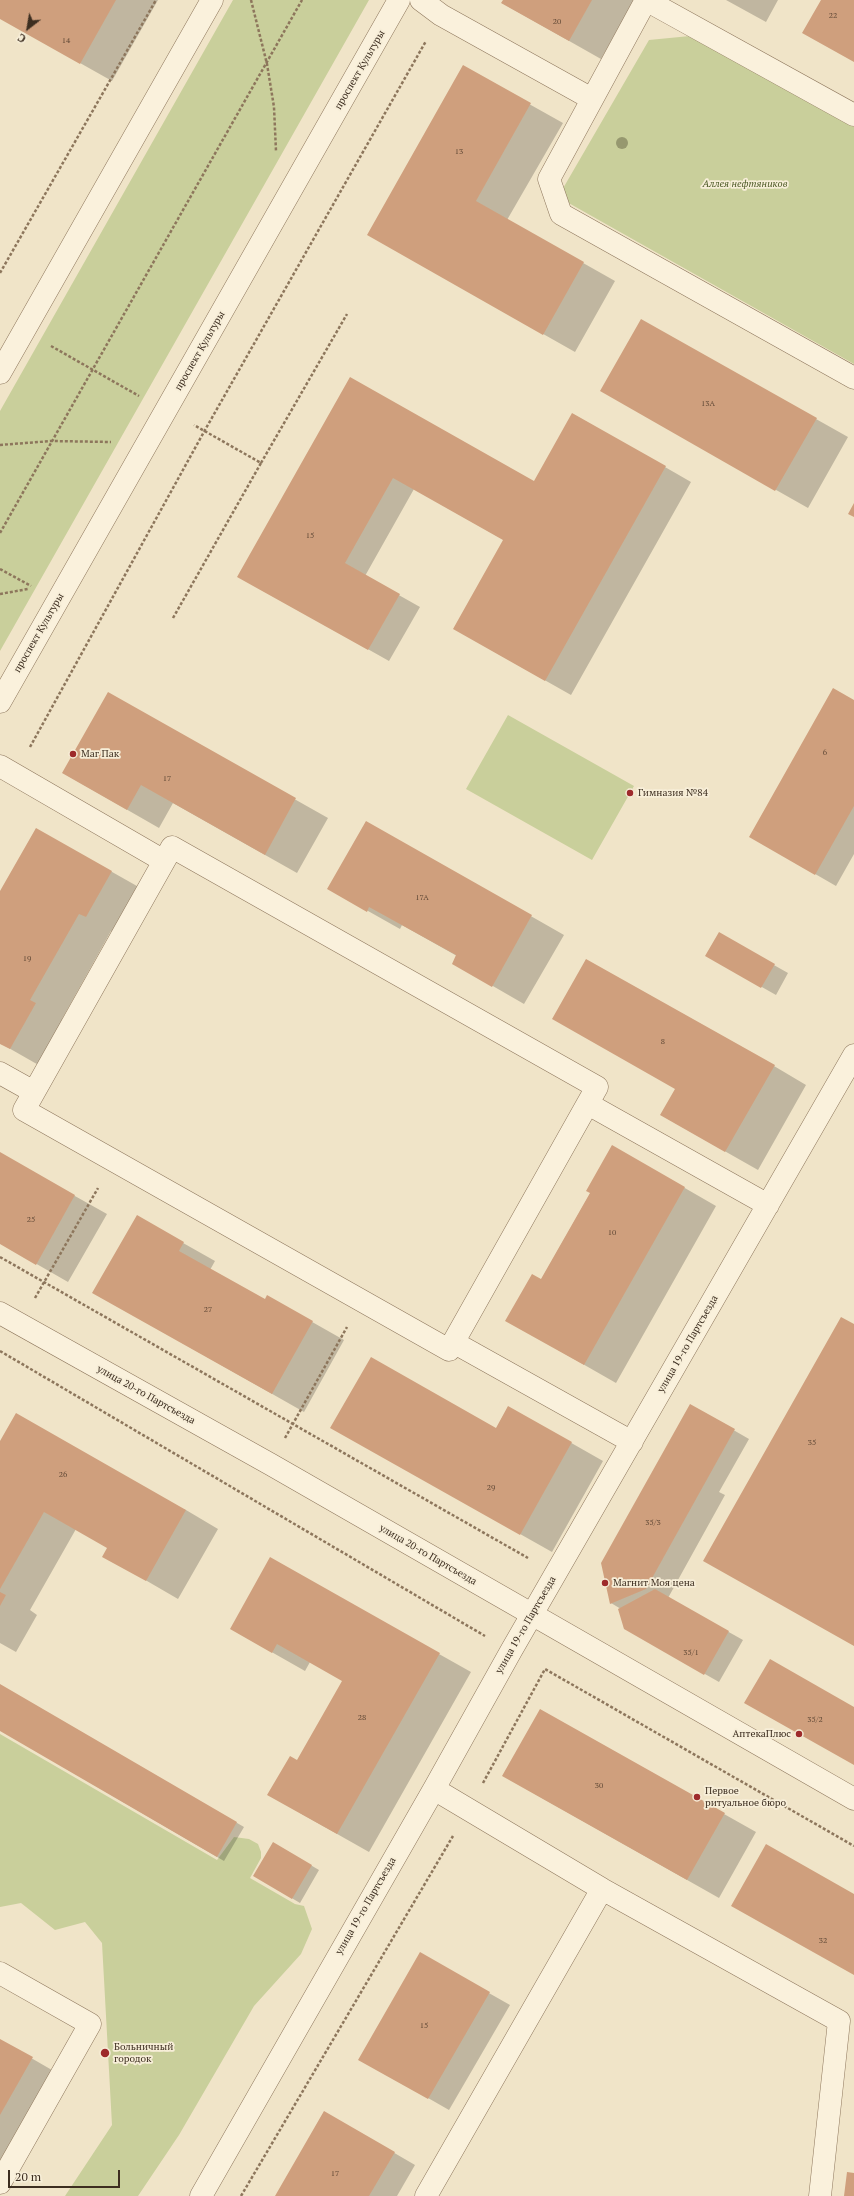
<!DOCTYPE html>
<html>
<head>
<meta charset="utf-8">
<style>
	body { margin:0 }
	#map { position:relative; width:854px; height:2196px; overflow:hidden; background:#f0e4c8; font-family:"PT Serif",serif }
	canvas { display:block }
	.north { position:absolute; left:8px; top:8px; width:40px; height:40px; -webkit-text-stroke:3px #f7eed8; paint-order:stroke; rotate:211deg; font-size:11px; font-weight:700; line-height:16px; text-align:center; color:#3d2e20 }
	.north::after { content:''; display:block; margin:auto; width:14px; height:18px; background:#3d2e20; clip-path:polygon(50% 0,100% 100%,50% 72%,0 100%) }
	.scale { position:absolute; left:8px; top:2170px; width:112px; height:18px; box-sizing:border-box; border:2px solid #3d2e20; border-top:0; padding-left:5px; font-size:12px; line-height:14px; white-space:nowrap; color:#3d2e20; -webkit-text-stroke:3px #f7eed8; paint-order:stroke }
</style>
</head>
<body>
<div id="map">
<canvas width="854" height="2196"></canvas>
<div class="north">С</div>
<div class="scale">20 m</div>
</div>
<script>
const ctx = document.querySelector('canvas').getContext('2d');
ctx.lineJoin = 'round';
function fill(path, color) { ctx.fillStyle = color; ctx.fill(path, 'evenodd'); }
const toPath = rows => new Path2D(rows.map(r => 'M' + r).join(''));
function stroke(path, color, width, dash) { ctx.strokeStyle = color; ctx.lineWidth = width; ctx.lineCap = dash ? 'butt' : 'round'; ctx.setLineDash(dash || []); ctx.stroke(path); }
function label(font, color, halo, rows, align = 'center') {
  ctx.font = font + ' "PT Serif",serif'; ctx.lineWidth = 3.5; ctx.setLineDash([]); ctx.textBaseline = 'middle'; ctx.strokeStyle = halo; ctx.fillStyle = color; for (const [text, x, y, turn = 0] of rows) {
    ctx.save(); ctx.translate(x, y); ctx.rotate((+turn || 0) * Math.PI / 180); ctx.textAlign = isNaN(turn) ? turn : align; if (halo) ctx.strokeText(text, 0, 0); ctx.fillText(text, 0, 0); ctx.restore();
  }
}
fill(toPath([
	[233,0,369,0,0,651,0,411],
	[690,36,854,127,854,364,558,197,649,40],
	[508,715,634,786,592,860,466,789],
	[0,1734,217,1860,234,1837,249,1839,258,1844,261,1852,261,1858,250,1878,295,1904,304,1906,312,1929,301,1954,254,2006,179,2135,138,2196,65,2196,112,2125,102,1943,85,1922,55,1930,21,1903,0,1907]
]), '#c9cf9b');
fill(toPath([
	[0,0,158,0,112,81,0,18],
	[504,0,634,0,601,59,502,3],
	[726,0,778,0,766,22],
	[463,67,563,123,507,220,615,281,575,352,400,253],
	[350,378,534,482,573,414,691,482,571,695,479,643,504,540,414,489,365,576,420,607,389,661,259,588],
	[633,409,816,419,848,437,808,508],
	[108,694,328,818,297,873,173,803,159,828,63,773],
	[854,701,854,854,836,886,751,837],
	[366,822,564,935,524,1004,453,963,457,956,402,925,400,929,329,889],
	[36,829,144,890,119,935,111,931,62,1019,67,1022,42,1067,0,1043,0,893],
	[719,934,788,973,776,995,707,956],
	[774,1066,806,1085,758,1170,661,1115],
	[612,1146,716,1206,616,1383,539,1339,541,1280,591,1192],
	[0,1154,107,1214,68,1282,0,1243],
	[137,1217,215,1261,210,1270,265,1301,268,1297,344,1340,304,1412,126,1311],
	[690,1405,749,1439,719,1492,725,1495,668,1598,743,1640,719,1682,624,1628,621,1609,611,1603],
	[508,1407,603,1461,552,1552,364,1446,496,1429],
	[0,1443,186,1510,218,1529,178,1599,104,1556,108,1548,76,1529,30,1610,37,1615,16,1652,0,1643],
	[231,1629,439,1654,471,1672,369,1852,300,1813,298,1762,344,1681,310,1662,305,1671],
	[0,1685,244,1827,224,1861,0,1730],
	[535,1794,724,1814,756,1832,719,1898],
	[273,1843,319,1870,300,1903,255,1876],
	[420,1954,510,2005,449,2110,360,2059],
	[0,2040,64,2077,0,2189],
	[324,2112,415,2165,397,2196,276,2196]
]), '#0003');
fill(toPath([
	[0,0,116,0,80,64,0,19],
	[503,0,592,0,569,41,501,3],
	[821,0,854,0,854,62,802,33],
	[463,65,531,103,476,201,584,262,543,335,367,235],
	[641,319,817,418,775,491,600,391],
	[350,377,534,481,572,413,666,466,545,681,453,629,503,540,393,478,345,563,400,594,368,650,237,577],
	[854,503,854,517,848,514],
	[833,688,854,700,854,806,815,875,749,837],
	[108,692,296,798,265,855,141,785,127,810,62,773],
	[366,821,532,915,492,987,452,964,456,955,369,907,367,912,327,889],
	[36,828,112,871,86,917,79,914,30,1000,36,1003,10,1049,0,1044,0,891],
	[719,932,775,964,761,988,705,956],
	[586,959,775,1065,725,1152,660,1115,675,1089,552,1019],
	[612,1145,685,1187,584,1365,505,1321,532,1274,541,1279,590,1193,586,1191],
	[0,1152,75,1195,36,1265,0,1244],
	[137,1215,184,1242,179,1251,265,1299,267,1295,313,1321,272,1394,92,1293],
	[841,1317,854,1324,854,1646,703,1561],
	[371,1357,496,1428,508,1406,572,1442,520,1535,330,1428],
	[690,1404,735,1429,646,1589,610,1604,601,1563],
	[16,1413,186,1510,146,1581,102,1557,107,1548,44,1512,0,1589,0,1441],
	[270,1557,440,1653,337,1834,267,1795,290,1756,297,1760,342,1681,277,1644,272,1653,230,1629],
	[655,1589,729,1631,704,1675,624,1629,618,1609],
	[0,1592,6,1595,0,1606],
	[770,1659,854,1707,854,1765,744,1703],
	[0,1684,237,1822,217,1857,0,1731],
	[540,1709,725,1813,687,1880,502,1776],
	[273,1842,312,1865,292,1899,253,1876],
	[766,1844,854,1894,854,1975,731,1906],
	[420,1952,490,1992,428,2099,358,2060],
	[0,2039,33,2057,0,2115],
	[324,2111,395,2152,369,2196,275,2196],
	[847,2172,854,2173,854,2196,844,2196]
]), '#cf9f7d');
const minor = toPath([
	[421,0,441,15,592,99],
	[854,115,646,0,549,179,561,214,854,378],
	[0,373,212,0],
	[0,702,399,0],
	[0,766,164,861],
	[172,847,597,1087,449,1350,24,1110,172,847],
	[0,1073,34,1092],
	[588,1104,768,1205],
	[0,1313,270,1464,854,1799],
	[453,1342,632,1442],
	[434,1789,602,1889,839,2021,820,2196],
	[0,1973,90,2024,0,2183],
	[201,2196,434,1789,511,1651,854,1055],
	[426,2196,602,1889]
]);
stroke(minor, '#8d765c', 23);
stroke(toPath([
	[251,0,267,64,274,107,276,151],
	[0,273,156,0],
	[51,346,139,396],
	[0,445,51,441,111,442],
	[261,463,347,314],
	[0,533,302,0],
	[0,569,31,586],
	[0,594,28,589],
	[173,618,261,463,194,425],
	[30,747,205,430,426,41],
	[0,1257,528,1558],
	[35,1298,98,1188],
	[0,1351,485,1636],
	[285,1438,347,1327],
	[483,1783,545,1669,854,1846],
	[241,2196,453,1836]
]), '#8d765c', 2.5, [3, 2]);
stroke(minor, '#faf1dc', 22);
ctx.fillStyle = '#96986f';
for (const [x, y] of [
	[622,143]
]) { ctx.beginPath(); ctx.arc(x, y, 6, 0, 2 * Math.PI); ctx.fill(); }
for (const [x, y, r, color] of [
	[73,754,4,"#9e2a2b"],
	[630,793,4,"#9e2a2b"],
	[605,1583,4,"#9e2a2b"],
	[799,1734,4,"#9e2a2b"],
	[697,1797,4,"#9e2a2b"],
	[105,2053,5,"#9e2a2b"]
]) { const dot = new Path2D(); dot.arc(x, y, r, 0, 2 * Math.PI); ctx.fillStyle = color; ctx.fill(dot); stroke(dot, '#f7eed8', 1.5); }
label('8px', '#624a37', null, [
	["22",833,16],
	["20",557,22],
	["14",66,41],
	["13",459,152],
	["13А",708,404],
	["15",310,536],
	["6",825,753],
	["17",167,779],
	["17А",422,898],
	["19",27,959],
	["8",663,1042],
	["25",31,1220],
	["10",612,1233],
	["27",208,1310],
	["35",812,1443],
	["26",63,1475],
	["29",491,1488],
	["35/3",653,1523],
	["35/1",691,1653],
	["28",362,1718],
	["35/2",815,1720],
	["30",599,1786],
	["32",823,1941],
	["15",424,2026],
	["17",335,2174]
]);
label('10px', '#3d2e20', '#f7eed8', [
	["проспект Культуры",360,70,-60],
	["проспект Культуры",200,351,-60],
	["проспект Культуры",39,633,-60],
	["улица 19-го Партсъезда",688,1344,-60],
	["улица 20-го Партсъезда",146,1395,29],
	["улица 20-го Партсъезда",428,1555,30],
	["улица 19-го Партсъезда",526,1625,-60],
	["улица 19-го Партсъезда",366,1906,-60]
]);
label('italic 10px', '#4d5a26', '#f7eed8', [
	["Аллея нефтяников",745,184]
]);
label('10px', '#3d2e20', '#f7eed8', [
	["Маг Пак",81,754],
	["Гимназия №84",638,793],
	["Магнит Моя цена",613,1583],
	["АптекаПлюс",791,1734,"right"],
	["Первое",705,1791],
	["ритуальное бюро",705,1803],
	["Больничный",114,2047],
	["городок",114,2059]
], 'left');
</script>
</body>
</html>
